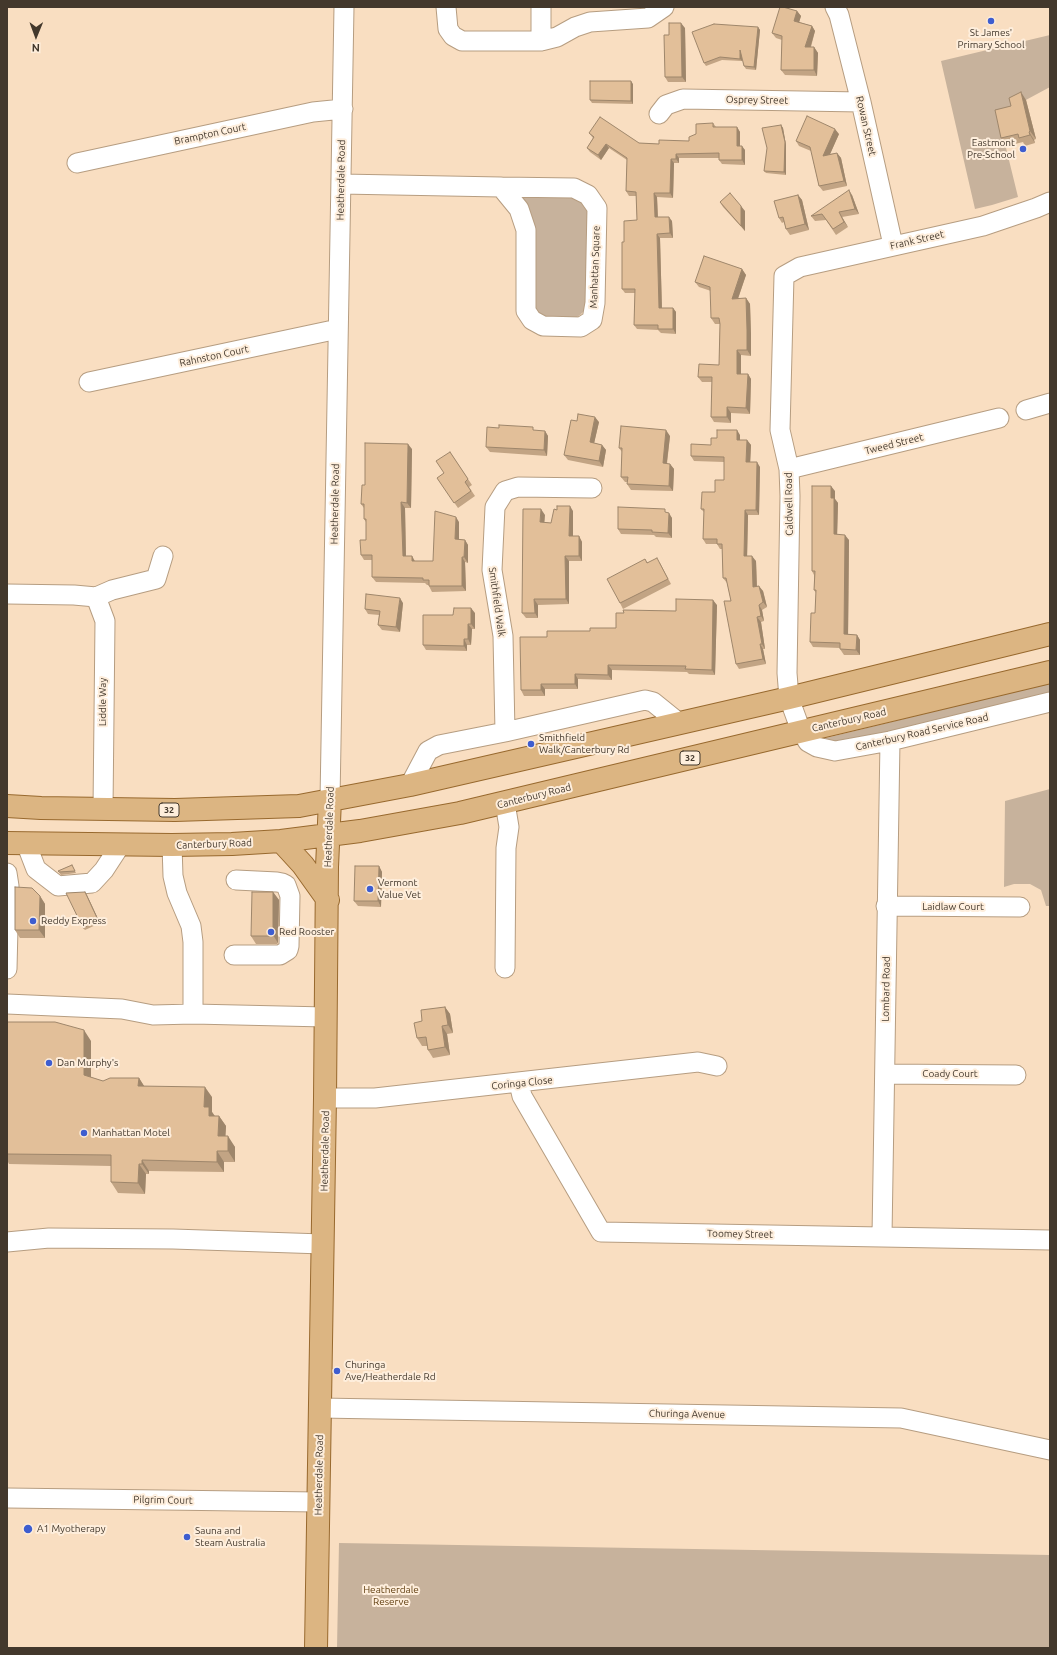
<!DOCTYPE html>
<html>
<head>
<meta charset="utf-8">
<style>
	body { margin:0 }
	#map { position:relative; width:1057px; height:1655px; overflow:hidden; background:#f9dec1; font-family:Ubuntu,sans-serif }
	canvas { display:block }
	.frame { position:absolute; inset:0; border:8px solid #43382c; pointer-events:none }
	.north { position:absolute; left:16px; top:16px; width:40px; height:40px; -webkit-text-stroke:3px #feeedc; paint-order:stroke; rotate:181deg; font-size:11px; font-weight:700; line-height:16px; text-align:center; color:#43382c }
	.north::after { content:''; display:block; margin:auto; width:14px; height:18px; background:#43382c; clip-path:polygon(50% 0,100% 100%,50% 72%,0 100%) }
</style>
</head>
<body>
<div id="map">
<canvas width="1057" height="1655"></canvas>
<div class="frame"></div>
<div class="north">N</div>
</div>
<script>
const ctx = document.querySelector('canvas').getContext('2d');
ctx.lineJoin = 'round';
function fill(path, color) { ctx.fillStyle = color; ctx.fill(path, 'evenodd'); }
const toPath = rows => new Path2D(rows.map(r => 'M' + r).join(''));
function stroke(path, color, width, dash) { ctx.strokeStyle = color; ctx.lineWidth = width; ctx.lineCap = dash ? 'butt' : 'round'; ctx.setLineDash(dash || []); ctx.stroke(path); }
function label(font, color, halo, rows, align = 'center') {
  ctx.font = font + ' Ubuntu,sans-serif'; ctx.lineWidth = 4; ctx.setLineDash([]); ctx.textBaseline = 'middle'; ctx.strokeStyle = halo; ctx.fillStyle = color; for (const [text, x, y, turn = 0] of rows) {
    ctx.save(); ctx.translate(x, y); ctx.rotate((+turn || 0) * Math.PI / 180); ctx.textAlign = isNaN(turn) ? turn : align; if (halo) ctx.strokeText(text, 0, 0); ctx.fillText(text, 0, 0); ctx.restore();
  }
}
fill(toPath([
	[1050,35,1050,87,998,115,1018,197,992,205,975,209,941,61],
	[562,193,583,202,589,213,586,309,580,315,574,319,546,318,533,309,521,199,521,197],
	[1050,683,1050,696,844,745,827,743,826,738],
	[1050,789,1050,906,1046,906,1041,890,1030,884,1014,884,1004,887,1005,801],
	[339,1543,1050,1555,1050,1648,337,1648]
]), '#c7b29c');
const minor = toPath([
	[446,7,448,29,453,36,462,41,541,41,557,37,575,27,590,22,648,18,664,7],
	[541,7,541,41],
	[835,7,839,15,861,102,893,245],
	[659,114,666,105,683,99,861,102],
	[77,163,313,112,343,109],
	[341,184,501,187,519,209,526,230,526,311,532,320,543,326,581,327,592,320,595,303,597,208,588,195,574,188,501,187],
	[1050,202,1036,208,983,226,800,267,784,276,780,430,789,469,790,496,787,673,789,698,801,731,808,742,817,747,835,751,890,741,1050,702],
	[89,382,338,329],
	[1026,410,1050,403],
	[789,469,999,418],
	[7,594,74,595,96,597,105,621,103,809],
	[96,597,112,590,156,579,163,556],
	[505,732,503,636,492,570,495,507,505,491,518,487,592,488],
	[410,785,428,751,439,745,505,732,645,700,653,702,679,723],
	[330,800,344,7],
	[505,803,509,827,506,848,505,968],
	[26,843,36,869,58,886,92,883,104,870,121,844],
	[172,845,173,876,177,893,191,926,193,942,193,1014],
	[7,873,9,886,7,969],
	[886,906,1020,907],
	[234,955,280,955,288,950,289,946,290,896,286,885,282,883,277,882,236,880],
	[7,1004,122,1009,153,1015,193,1014,326,1017],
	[885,1074,1016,1075],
	[519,1083,522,1096,601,1232,1050,1240],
	[325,1098,375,1098,698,1062,717,1066],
	[882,1236,890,741],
	[7,1242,49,1238,173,1239,323,1244],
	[320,1408,901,1418,1050,1450],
	[7,1498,318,1502]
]);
const major = toPath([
	[7,806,41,808,175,810,299,806,410,785,789,698,1050,634],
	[281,841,303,865,328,900],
	[7,843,172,845,232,844,281,841,360,831,460,813,1050,672],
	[316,1648,325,1098,327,867,330,800]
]);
stroke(minor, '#b69d81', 21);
stroke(major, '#98692e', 24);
stroke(minor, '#fff', 19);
stroke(major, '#dcb582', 22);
fill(toPath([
	[797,11,801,16,799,22,812,26,815,31,811,47,814,47,818,53,817,76,785,75,781,70,782,40,776,38,772,33],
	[758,27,760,30,756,70,746,69,744,66,742,57,742,61,722,60,706,66,704,63],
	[685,28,686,82,668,82,665,77,669,35],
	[633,84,633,104,592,103,590,100],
	[1026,100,1036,139,1034,140,1035,143,1025,146,1023,142,1007,146,1001,138,1011,106],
	[713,123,716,127,737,127,740,132,740,146,745,150,745,165,722,164,719,160,719,158,679,158,679,163,674,163,673,198,657,197,658,217,672,221,673,238,660,238,661,274,662,308,673,308,676,312,676,334,661,333,658,330,637,329,634,325,635,293,625,293,622,289,624,242,637,220,636,196,629,196,626,191,627,160,609,148,601,160,590,152,587,148,593,138,589,133,639,143,659,144,689,141,696,134],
	[781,125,783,128,786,145,786,175,766,173,764,171],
	[839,134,830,154,837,153,841,158,847,186,823,191,819,186,811,151,799,146,796,141],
	[798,195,802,200,809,230,790,235,786,229,784,222,782,223,779,218],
	[852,195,859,214,842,217,848,227,836,235,826,220,815,221,811,216],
	[720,202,745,211,745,231,723,207],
	[742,269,746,275,738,299,746,298,750,304,751,335,751,356,741,355,741,374,748,374,751,379,750,414,731,413,731,423,714,422,711,417,712,382,702,382,698,377,719,365,720,324,715,324,711,318,711,291,699,287,695,282],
	[577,421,599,422,594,443,602,445,606,450,603,467,568,460,564,455],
	[536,431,545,431,548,436,547,456,490,452,486,447],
	[740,435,740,440,747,440,751,445,750,462,760,467,759,515,748,515,747,556,756,561,757,586,763,591,767,607,762,610,764,621,761,622,765,649,763,649,766,664,739,669,736,664,731,601,727,583,723,578,722,549,720,549,717,544,706,544,703,539,704,512,701,509,724,480,724,462,694,461,691,456,711,445,717,438],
	[670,436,667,464,670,464,674,469,673,491,631,490,627,484,628,482,625,482,621,477,622,452,619,448],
	[412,449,411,508,405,508,406,556,412,556,415,561,433,561,459,522,459,539,465,540,468,545,468,563,465,562,466,591,432,592,429,586,429,585,427,585,425,583,376,582,372,577,372,560,364,560,361,555,366,540,366,522,364,519,364,508,361,504,365,485],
	[450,452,472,485,469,487,475,496,458,508,437,478,444,473],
	[835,491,835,499,838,503,837,534,849,540,848,634,857,635,860,640,860,655,844,655,840,649,840,648,813,647,810,642,815,613,816,593,814,590,814,575,812,571],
	[573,511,573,536,579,536,582,542,582,561,569,561,569,604,538,605,538,618,526,618,522,613,545,515,544,522,551,523],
	[667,513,672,518,672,538,656,537,654,535,621,534,618,529],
	[645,559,647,562,660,563,671,584,623,609,620,603],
	[403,603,400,632,382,630,378,625,379,615,368,614,365,609],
	[717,605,715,675,689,674,687,672,612,670,612,680,578,679,578,689,545,689,545,696,524,696,521,690,547,637,616,628,676,611],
	[475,613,475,629,472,629,471,645,467,645,467,651,426,650,423,645,453,615],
	[72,865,76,873,61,875,58,871],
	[379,866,382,872,381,907,358,906,354,901],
	[85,892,100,923,85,930,83,928],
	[273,892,279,900,278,943,277,944,256,944,251,936],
	[40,896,45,904,45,938,20,938,15,930],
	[445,1007,450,1014,453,1033,447,1034,450,1055,433,1058,428,1050,427,1046,422,1046,417,1038,422,1021],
	[7,1022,91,1041,91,1077,103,1081,139,1078,144,1086,212,1097,212,1112,215,1116,219,1116,226,1126,225,1136,235,1147,235,1162,224,1162,224,1172,149,1171,149,1174,146,1174,145,1194,118,1193,111,1182,111,1166,9,1164,7,1160]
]), '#c2a484');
fill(toPath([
	[797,11,801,16,798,26,794,21],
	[681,23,685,28,686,82,682,77],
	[812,26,815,31,809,52,805,47],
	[758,27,760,30,756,70,754,67],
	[814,47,818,53,817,76,814,70],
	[740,50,742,53,742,61,740,59],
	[631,81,633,84,633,104,631,101],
	[1021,92,1026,100,1036,139,1030,131],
	[781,125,783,128,786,145,786,175,784,172],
	[737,127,740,132,740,150,737,146],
	[835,129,839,134,827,161,823,156],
	[1029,132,1034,140,1035,143,1030,135],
	[606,144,609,148,601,160,598,155],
	[742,146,745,150,745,165,742,160],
	[837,153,841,158,847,186,844,181],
	[676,154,679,158,679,163,676,159],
	[671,159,674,163,673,198,670,193],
	[849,190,852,195,859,214,855,209],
	[654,193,657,197,658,222,655,217],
	[798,195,802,200,809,230,805,224],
	[741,206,745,211,745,231,741,226],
	[839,212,848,227,844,222],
	[669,217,672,221,673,238,670,233],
	[657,234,660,238,662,312,659,308],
	[742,269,746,275,736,304,732,299],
	[746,298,750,304,751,335,751,356,747,350],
	[673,308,676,312,676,334,673,329],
	[737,350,741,355,741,379,737,374],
	[748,374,751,379,750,414,746,408],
	[727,407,731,413,731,423,727,417],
	[595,417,599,422,593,448,590,442],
	[666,430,670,436,666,469,663,463],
	[737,430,740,435,740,445,737,440],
	[545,431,548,436,547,456,544,450],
	[747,440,751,445,750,467,746,462],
	[408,444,412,449,411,508,407,503],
	[602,445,606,450,603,467,599,461],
	[757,462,760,467,759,515,756,510],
	[670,464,674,469,673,491,669,486],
	[831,486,835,491,835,499,838,503,837,540,834,534,831,498],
	[401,502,405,508,406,561,403,556],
	[570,506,573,511,573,542,569,536],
	[541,509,545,515,544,527,540,522],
	[745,510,748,515,747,561,744,556],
	[669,513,672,518,672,538,668,533],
	[456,517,459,522,459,544,455,539],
	[845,535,849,540,848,640,844,634],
	[579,536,582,542,582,561,579,556],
	[465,540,468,545,468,563,464,557],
	[412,556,415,562,412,561],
	[565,556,569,561,569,604,566,599],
	[752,556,756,561,757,592,753,587],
	[462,557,465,562,466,591,462,586],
	[759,586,763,591,767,607,763,602],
	[400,598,403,603,400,632,396,627],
	[534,599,538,605,538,618,535,613],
	[713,600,717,605,715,675,712,670],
	[759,605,762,610,764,621,761,616],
	[471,608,475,613,475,629,471,624],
	[757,617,761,622,765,649,762,644],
	[468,624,472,629,471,645,468,639],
	[857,635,860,640,860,655,856,650],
	[464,639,467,645,467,651,464,646],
	[760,644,763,649,766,664,763,659],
	[608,665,612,670,612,680,608,675],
	[575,674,578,679,578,689,575,684],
	[541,684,545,689,545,696,541,690],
	[379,866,382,872,381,907,378,901],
	[85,892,87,895,100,923,98,920],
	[273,892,279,900,278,943,273,935],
	[40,896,45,904,45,938,39,930],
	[445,1007,450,1014,453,1033,448,1025],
	[442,1026,447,1034,450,1055,445,1047],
	[84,1030,91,1041,91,1085,84,1075],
	[139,1078,146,1089,138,1086],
	[205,1087,212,1097,212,1112,216,1118,209,1116,204,1107],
	[219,1116,226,1126,225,1147,218,1136],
	[228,1136,235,1147,235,1162,228,1151],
	[217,1151,224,1162,224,1172,217,1162],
	[142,1160,149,1171,149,1174,142,1164],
	[139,1164,146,1174,145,1194,138,1183]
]), '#9e866b');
const building = toPath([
	[780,7,783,7,797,11,794,21,812,26,805,47,814,47,814,70,781,70,782,36,772,33,780,7],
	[669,23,681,23,682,77,665,77,664,35,669,35,669,23],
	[714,24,758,27,754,67,744,66,740,50,740,59,720,57,704,63,692,32,714,24],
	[590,81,631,81,631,101,590,100,590,81],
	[1021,92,1030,131,1029,132,1030,135,1019,138,1018,134,1001,138,995,110,1011,106,1009,98,1021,92],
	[807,116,835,129,823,156,837,153,844,181,819,186,810,147,796,141,807,116],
	[600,117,639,143,659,144,659,140,689,141,689,137,696,134,696,124,713,123,713,127,737,127,737,146,742,146,742,160,719,160,719,153,676,154,676,159,671,159,670,193,654,193,655,217,669,217,670,233,657,234,658,270,659,308,673,308,673,329,658,329,658,325,634,325,635,289,622,289,622,242,624,242,624,221,637,220,636,192,626,191,627,158,606,144,598,155,587,148,594,137,589,133,600,117],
	[781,125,785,142,784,172,764,171,767,148,762,128,781,125],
	[849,190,855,209,839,212,844,222,833,229,822,214,811,216,849,190],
	[730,193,741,206,741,226,720,202,730,193],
	[798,195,805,224,786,229,783,217,779,218,774,201,798,195],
	[704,256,742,269,732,299,746,298,747,330,747,350,737,350,737,374,748,374,746,408,727,407,727,417,711,417,712,377,698,377,699,364,719,365,720,324,719,318,711,318,710,287,695,282,704,256],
	[578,414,595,417,590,442,602,445,599,461,564,455,571,420,577,421,578,414],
	[499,425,533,427,533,430,545,431,544,450,486,447,487,427,499,428,499,425],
	[621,426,666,430,663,463,670,464,669,486,627,484,628,477,621,477,622,448,619,448,621,426],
	[717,430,737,430,737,440,747,440,746,462,757,462,756,510,745,510,744,556,752,556,753,587,759,586,763,602,759,605,761,616,757,617,762,644,760,644,763,659,736,664,724,601,731,601,726,578,723,578,722,544,717,544,717,539,703,539,704,509,701,509,702,492,715,492,715,480,724,480,724,457,691,456,691,444,711,445,711,438,717,438,717,430],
	[365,443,408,444,407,503,401,502,403,556,412,556,412,561,433,561,435,511,456,517,455,539,465,540,464,557,462,557,462,586,429,586,429,580,423,580,423,578,372,577,372,555,361,555,360,540,366,540,366,519,364,519,364,504,361,504,362,485,365,485,365,443],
	[450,452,468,479,465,482,471,491,454,503,437,478,444,473,436,461,450,452],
	[812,486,831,486,831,498,834,498,834,534,845,535,844,634,857,635,856,650,840,649,840,643,810,642,811,613,815,613,816,590,814,590,815,571,812,571,812,486],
	[557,506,570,506,569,536,579,536,579,556,565,556,566,599,534,599,535,613,522,613,523,509,541,509,540,522,551,523,554,509,557,510,557,506],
	[618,507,665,509,665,512,669,513,668,533,652,532,652,530,618,529,618,507],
	[657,558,668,579,620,603,607,579,645,559,647,563,657,558],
	[366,594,400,598,396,627,378,625,380,611,365,609,366,594],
	[676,599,713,600,712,670,685,669,686,666,608,665,608,675,575,674,575,684,541,684,541,690,521,690,520,637,547,637,547,631,590,631,590,628,616,628,616,613,624,613,623,610,676,611,676,599],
	[454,608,471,608,471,624,468,624,468,639,464,639,464,646,423,645,423,615,453,615,454,608],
	[72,865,75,871,59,872,58,871,72,865],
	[355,866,379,866,378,901,354,901,355,866],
	[15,887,32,888,40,896,39,930,15,930,15,887],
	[85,892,98,920,83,928,66,893,85,892],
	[252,892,273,892,273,935,271,936,251,936,252,892],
	[445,1007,448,1025,442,1026,445,1047,428,1050,426,1037,417,1038,414,1023,422,1021,421,1010,445,1007],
	[7,1022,55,1022,84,1030,84,1075,103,1081,110,1078,139,1078,138,1086,205,1087,204,1107,209,1107,209,1116,219,1116,218,1136,228,1136,228,1151,217,1151,217,1162,142,1160,142,1164,139,1164,138,1183,111,1182,111,1155,7,1154,7,1022]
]);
fill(building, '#e2bf99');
stroke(building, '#9e866b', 1);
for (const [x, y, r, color] of [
	[991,21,4,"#3e5dcf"],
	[1023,149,4,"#3e5dcf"],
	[531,744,4,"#3e5dcf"],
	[370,889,4,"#3e5dcf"],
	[33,921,4,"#3e5dcf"],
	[271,932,4,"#3e5dcf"],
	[49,1063,4,"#3e5dcf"],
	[84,1133,4,"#3e5dcf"],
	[337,1371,4,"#3e5dcf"],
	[28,1529,5,"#3e5dcf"],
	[187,1537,4,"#3e5dcf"]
]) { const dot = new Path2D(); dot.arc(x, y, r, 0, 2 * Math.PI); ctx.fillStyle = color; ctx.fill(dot); stroke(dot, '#feeedc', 1.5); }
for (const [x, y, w] of [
	[690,758,20],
	[169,810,20]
]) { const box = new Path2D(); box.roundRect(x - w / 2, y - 7, w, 14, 3); ctx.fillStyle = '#feeedc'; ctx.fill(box); stroke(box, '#43382c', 1); }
label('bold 9px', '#43382c', null, [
	["32",690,758],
	["32",169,810]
]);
label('10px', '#43382c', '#feeedc', [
	["St James'",991,33,"center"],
	["Primary School",991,45,"center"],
	["Eastmont",1015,143,"right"],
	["Pre-School",1015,155,"right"],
	["Smithfield",539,738],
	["Walk/Canterbury Rd",539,750],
	["Vermont",378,883],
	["Value Vet",378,895],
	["Reddy Express",41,921],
	["Red Rooster",279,932],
	["Dan Murphy's",57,1063],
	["Manhattan Motel",92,1133],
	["Churinga",345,1365],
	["Ave/Heatherdale Rd",345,1377],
	["A1 Myotherapy",37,1529],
	["Sauna and",195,1531],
	["Steam Australia",195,1543]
], 'left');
label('10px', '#43382c', '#feeedc', [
	["Osprey Street",757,100,1],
	["Rowan Street",866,126,77],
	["Brampton Court",210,134,-12],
	["Heatherdale Road",341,180,-89],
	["Frank Street",917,240,-13],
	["Manhattan Square",595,267,-88],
	["Rahnston Court",214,356,-12],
	["Tweed Street",894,444,-14],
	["Heatherdale Road",335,504,-89],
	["Caldwell Road",789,504,-91],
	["Smithfield Walk",497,602,82],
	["Liddle Way",103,702,-90],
	["Canterbury Road",849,720,-13],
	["Canterbury Road Service Road",922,732,-13],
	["Canterbury Road",534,796,-14],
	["Heatherdale Road",329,827,-88],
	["Canterbury Road",214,844,-2],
	["Laidlaw Court",953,907],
	["Lombard Road",886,989,-89],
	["Coady Court",950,1074],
	["Coringa Close",522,1083,-6],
	["Heatherdale Road",325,1151,-89],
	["Toomey Street",740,1234,1],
	["Churinga Avenue",687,1414,1],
	["Heatherdale Road",319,1475,-89],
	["Pilgrim Court",163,1500,1]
]);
label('10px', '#603e0f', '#feeedc', [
	["Heatherdale",391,1590],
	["Reserve",391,1602]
]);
</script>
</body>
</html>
